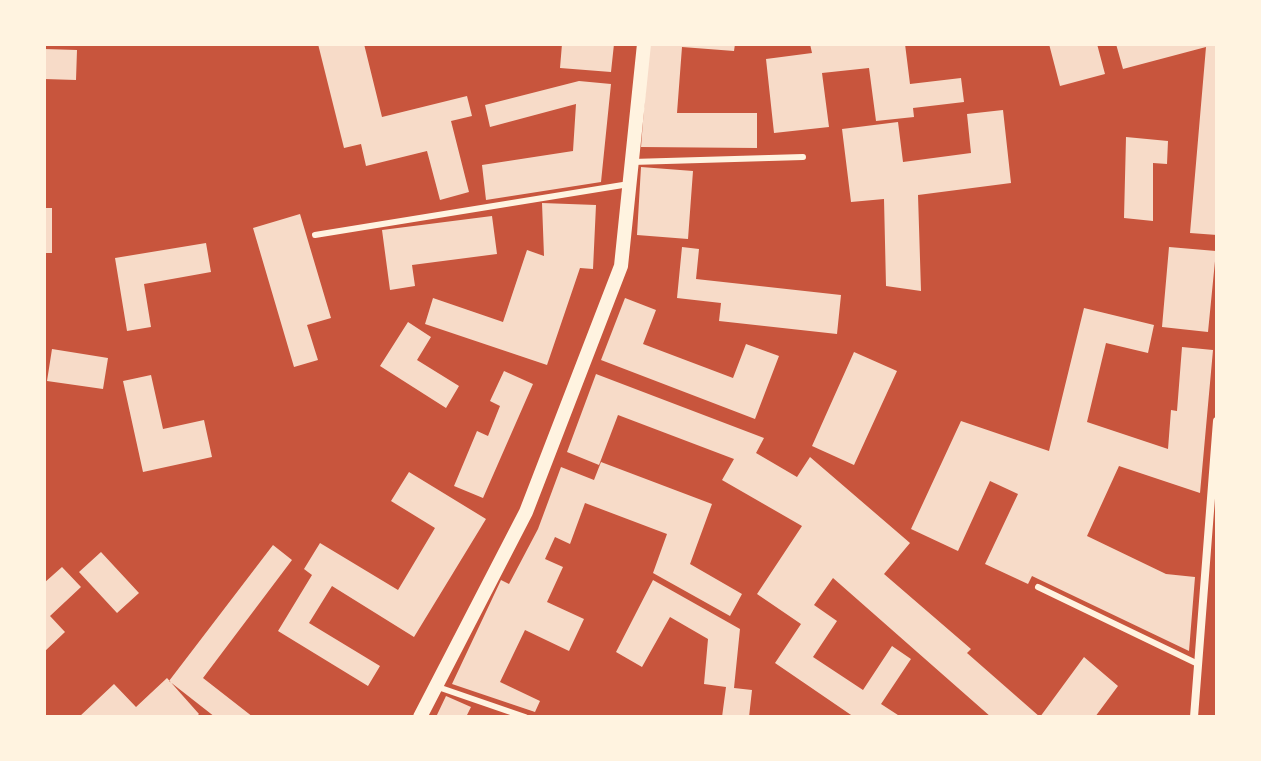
<!DOCTYPE html>
<html>
<head>
<meta charset="utf-8">
<style>
	body { margin:0 }
	#map { position:relative; width:1261px; height:761px; overflow:hidden; background:#c8553d; font-family:Merriweather,serif }
	canvas { display:block }
	.frame { position:absolute; inset:0; border:46px solid #fff3e0; pointer-events:none }
</style>
</head>
<body>
<div id="map">
<canvas width="1261" height="761"></canvas>
<div class="frame"></div>
</div>
<script>
const ctx = document.querySelector('canvas').getContext('2d');
ctx.lineJoin = 'round';
function fill(path, color) { ctx.fillStyle = color; ctx.fill(path, 'evenodd'); }
const toPath = rows => new Path2D(rows.map(r => 'M' + r).join(''));
function stroke(path, color, width, dash) { ctx.strokeStyle = color; ctx.lineWidth = width; ctx.lineCap = dash ? 'butt' : 'round'; ctx.setLineDash(dash || []); ctx.stroke(path); }
fill(toPath([
	[318,44,364,44,382,117,467,96,472,116,451,121,469,192,440,200,427,151,366,166,361,144,344,148],
	[562,44,614,44,611,72,560,68],
	[649,44,735,44,734,51,682,47,677,113,757,113,757,148,641,147],
	[810,44,905,44,910,84,961,78,964,102,913,108,914,117,876,121,869,68,822,73,829,127,774,133,766,59,812,53],
	[1049,44,1097,44,1105,74,1060,86],
	[1116,44,1217,44,1217,235,1190,233,1206,47,1123,69],
	[44,49,77,50,76,80,44,79],
	[579,81,611,84,601,182,486,200,482,165,573,151,576,104,490,127,485,105],
	[1003,110,1011,183,918,195,921,291,886,286,884,199,851,202,842,129,898,122,903,162,971,153,967,114],
	[1126,137,1168,141,1167,164,1153,163,1153,221,1124,218],
	[641,167,693,171,688,239,637,235],
	[542,203,596,205,593,269,580,268,547,365,425,324,433,298,503,322,527,250,544,256],
	[44,208,52,208,52,253,44,253],
	[300,214,331,318,307,325,318,360,294,367,253,228],
	[492,216,497,254,412,265,415,286,390,290,382,230],
	[206,243,211,272,144,284,151,327,127,331,115,258],
	[682,247,699,249,696,279,841,295,837,334,719,321,721,303,677,298],
	[1169,247,1216,251,1208,332,1162,327],
	[625,298,656,310,643,344,733,378,746,344,779,356,755,419,601,360],
	[1084,308,1154,325,1148,353,1106,343,1087,422,1168,449,1171,410,1177,411,1182,347,1213,350,1200,493,1119,466,1087,536,1166,574,1195,577,1189,651,1032,576,1028,584,985,564,1018,494,990,481,958,551,911,529,961,421,1049,451],
	[408,322,431,337,417,360,459,386,446,408,380,366],
	[52,349,108,358,103,389,47,381],
	[854,352,897,371,854,465,812,446],
	[504,371,533,384,483,498,454,486,477,431,488,436,500,406,490,401],
	[596,374,764,438,756,453,797,477,810,457,910,543,884,574,971,649,967,653,1040,717,1084,657,1118,686,1095,717,991,717,833,578,814,605,837,621,813,657,863,690,892,646,911,659,881,704,901,717,854,717,775,663,801,624,757,594,802,526,722,480,734,459,618,415,599,465,567,452],
	[151,375,163,429,204,420,212,457,143,472,123,381],
	[601,462,712,504,690,564,742,594,730,616,653,573,667,534,585,503,570,544,555,537,545,559,563,567,547,602,584,619,569,651,525,630,500,682,540,701,535,712,452,684,501,580,509,584,538,529,561,467,594,480],
	[409,472,486,519,414,637,332,586,309,623,380,666,368,686,278,631,312,575,304,569,320,543,398,590,435,528,391,501],
	[273,545,292,560,203,678,253,717,215,717,169,681],
	[101,552,139,593,117,613,79,572],
	[62,567,81,587,50,616,65,632,44,652,44,583],
	[653,580,740,629,734,688,752,690,749,717,722,717,726,687,704,684,708,639,670,617,642,667,616,652],
	[167,678,199,714,196,717,79,717,114,684,136,707],
	[446,696,471,707,466,717,436,717]
]), '#f7dbc8');
stroke(toPath([
	[632,162,803,157],
	[315,235,629,184],
	[1038,587,1198,664],
	[435,686,525,717]
]), '#fff3e0', 6);
stroke(toPath([
	[1194,717,1217,421]
]), '#fff3e0', 8);
stroke(toPath([
	[420,717,526,512,621,266,644,44]
]), '#fff3e0', 14);
</script>
</body>
</html>
